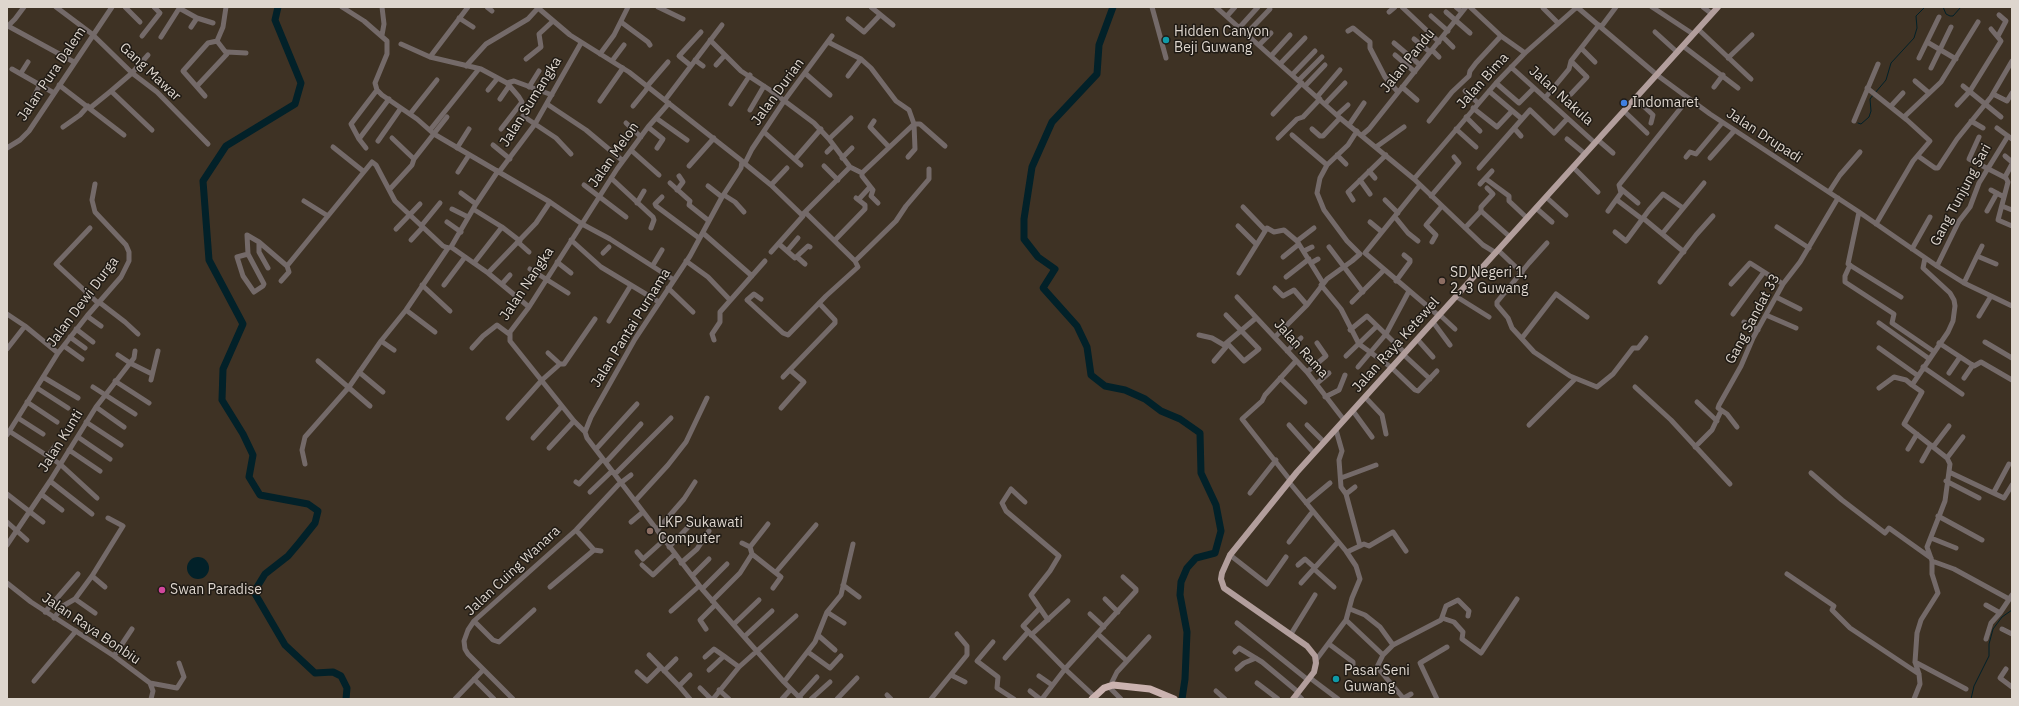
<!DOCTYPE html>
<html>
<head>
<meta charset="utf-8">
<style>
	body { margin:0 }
	#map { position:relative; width:2019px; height:706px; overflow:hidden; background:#3e3224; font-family:"IBM Plex Sans",sans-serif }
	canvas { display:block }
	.frame { position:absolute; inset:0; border:8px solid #ded6ce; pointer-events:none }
</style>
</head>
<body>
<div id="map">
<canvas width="2019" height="706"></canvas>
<div class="frame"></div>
</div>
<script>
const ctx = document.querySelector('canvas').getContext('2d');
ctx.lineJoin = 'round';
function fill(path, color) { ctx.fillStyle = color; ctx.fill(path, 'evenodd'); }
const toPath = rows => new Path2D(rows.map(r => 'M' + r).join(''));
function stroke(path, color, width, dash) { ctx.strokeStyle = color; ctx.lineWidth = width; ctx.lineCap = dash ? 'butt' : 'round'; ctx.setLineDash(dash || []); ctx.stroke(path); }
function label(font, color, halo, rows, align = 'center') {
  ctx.font = font + ' "IBM Plex Sans",sans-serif'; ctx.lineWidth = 3; ctx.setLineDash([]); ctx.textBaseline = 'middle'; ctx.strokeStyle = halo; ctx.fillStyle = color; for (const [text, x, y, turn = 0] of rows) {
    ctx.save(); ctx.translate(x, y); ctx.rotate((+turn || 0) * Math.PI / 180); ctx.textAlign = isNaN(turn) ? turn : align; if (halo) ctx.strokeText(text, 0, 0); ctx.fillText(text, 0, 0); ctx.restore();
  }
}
fill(toPath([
	'187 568a11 11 0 1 1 22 0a11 11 0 1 1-22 0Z'
]), '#022129');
stroke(toPath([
	[1943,7,1946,14,1950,16,1953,16,1961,7],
	[1875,93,1886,80,1891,63,1914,38,1917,28,1916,16,1925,7],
	[1858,123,1861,124,1869,117,1871,111,1870,99,1873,95],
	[1971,699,1974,686,1989,656,1989,644,1993,629,2002,617,2012,610]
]), '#022129', 1);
stroke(toPath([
	[278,7,275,20,301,83,295,104,226,146,203,181,209,260,243,324,223,369,222,400,243,434,253,455,249,477,260,495,308,504,318,511,315,523,299,543,288,556,265,574,254,592,285,645,315,673,333,672,341,676,347,688,346,699],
	[1113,7,1099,45,1097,74,1052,122,1032,167,1024,219,1024,239,1038,257,1055,269,1043,288,1077,326,1087,347,1091,375,1105,386,1125,390,1145,399,1161,411,1180,419,1200,433,1201,473,1216,505,1221,531,1215,553,1196,558,1187,568,1181,582,1180,595,1187,632,1185,679,1182,699]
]), '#022129', 7);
stroke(toPath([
	[24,7,15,19,8,26,74,62],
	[56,7,92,34,132,73,157,92,208,144],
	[125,7,140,22],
	[342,7,364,21,387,41,387,54,375,83,377,90,382,95,417,119,434,134,550,202,582,224,610,239,674,280],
	[382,7,384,24,382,35],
	[487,7,492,11],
	[537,7,570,35,629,72,742,161,741,168,722,197,690,256,635,339,591,417,585,432,587,438,702,589,784,682,801,699],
	[658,7,683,19],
	[871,7,893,25],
	[1152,7,1166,58],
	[1216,7,1340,118,1414,179,1483,245,1496,253],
	[1402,7,1439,42],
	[1456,7,1462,12],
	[1470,7,1501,36,1525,53],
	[1577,7,1657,75,1710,114,1859,212,1937,266,1964,283,2012,306],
	[1652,7,1693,34],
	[1703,7,1712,14],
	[179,8,197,18,213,23],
	[1543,8,1558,23],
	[1389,12,1395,7],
	[1446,12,1470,33],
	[1227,16,1235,7],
	[1431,16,1448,31],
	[459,18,473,27],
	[848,19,864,32,880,15],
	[621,22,648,42,650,45],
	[191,27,197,18],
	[1601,27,1616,7],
	[1239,28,1258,7],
	[1698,29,1751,79],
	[1348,31,1353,28,1370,42,1370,48,1385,77,1398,92],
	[1655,32,1677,52],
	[1246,34,1270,9],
	[142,36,160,13,154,7],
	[1998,36,2006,21,1999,15],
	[161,37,180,7],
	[1443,37,1453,47],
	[1414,39,1430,52],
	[710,40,741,71,770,90,814,123,829,139,850,167,862,173],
	[217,41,223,27,226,7],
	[828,42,861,59,871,68,896,101,909,110,914,124,915,149,908,157],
	[1927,42,1956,59],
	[1394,43,1420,65],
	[401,44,430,57,481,69,507,83,514,81,552,95],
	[1259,45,1271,33],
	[1683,46,1738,88],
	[1581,48,1595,62],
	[227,52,246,53],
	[1434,52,1439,57],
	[600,54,614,35,628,7],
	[1395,55,1415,72],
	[1271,56,1290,35],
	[430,57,468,7],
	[1728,58,1752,35],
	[1919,58,1939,17],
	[526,59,541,47,539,34,553,21],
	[695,60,703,66],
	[612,61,624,45],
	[1571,61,1587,77,1571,94],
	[1280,64,1305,38],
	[690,65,679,56,701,32],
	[716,65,725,55],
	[466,66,486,44,528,19,539,7],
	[1511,67,1595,143],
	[1931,68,1951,27],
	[12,69,54,93],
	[21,73,28,62],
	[806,74,830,95],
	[1292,75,1315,51],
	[848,76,861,59],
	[1299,80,1322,57],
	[1915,81,1929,93],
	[1496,83,1519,103,1534,88],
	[59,85,124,135],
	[197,86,227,54,217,41],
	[1305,86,1325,65],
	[1963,86,2001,117],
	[529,87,539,71],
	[1402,87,1417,100],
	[1714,87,1723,75],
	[1867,88,1907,120,1930,141,1913,161,1876,224],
	[488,90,497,79],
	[111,91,132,73,148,55],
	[1465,91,1478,103],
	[1489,91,1522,119],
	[1993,94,2007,101,2012,93],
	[205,96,183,71,208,43,217,41],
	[1317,97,1340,70],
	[1545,98,1569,69,1571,61,1599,25],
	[33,99,40,84],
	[500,99,509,86],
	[1636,99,1653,115,1651,123],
	[665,100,722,25],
	[600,101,623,68],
	[547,104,586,130,623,161],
	[731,104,750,75],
	[1325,104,1345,83],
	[1957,105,1970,91,2001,41,1991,29],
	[633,106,646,90,649,84,668,62],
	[1891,106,1903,93],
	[90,108,111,91,152,130],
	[1473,108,1497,127,1512,111],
	[750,110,764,86],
	[1625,112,1647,133],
	[410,114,437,80],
	[1273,114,1302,83],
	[1337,115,1348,105],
	[523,116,556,138,571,154],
	[1466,117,1480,131],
	[1904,117,1941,82,1978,22],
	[656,118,687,140],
	[874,121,870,127,889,147],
	[1429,121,1452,92,1469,76,1470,71,1476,63,1501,36],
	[1854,121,1878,64],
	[1971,121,1983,128],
	[626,123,641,137],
	[1349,125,1364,103],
	[63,127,80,115,88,106],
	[648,127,663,139,657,148],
	[1514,128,1521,136],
	[1997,128,2012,139],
	[501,129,522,102,519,97,507,83],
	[1312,129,1320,136,1323,136,1340,118],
	[1456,129,1476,147],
	[430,130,478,70],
	[1357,131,1348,145,1327,165,1320,178,1317,193,1324,210,1347,241,1360,254],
	[764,132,801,165],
	[1292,135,1327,165],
	[1362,135,1369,129,1466,7],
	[1979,137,1969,159,2006,178,2008,182,1998,220,2012,226],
	[392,138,414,159],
	[1278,138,1297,119,1303,117,1320,99],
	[359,139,389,99],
	[829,139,851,118],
	[1567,139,1585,154],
	[1598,140,1613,153],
	[378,141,401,108],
	[493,145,510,159],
	[333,147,363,171],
	[1376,147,1404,127],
	[7,148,20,140,29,131,112,7],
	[366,148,359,139,351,124,377,90],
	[457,148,469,129],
	[632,151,659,175],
	[827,152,833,146],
	[1337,155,1346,164],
	[1918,156,1935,168,1938,168,1957,139,1991,97,2012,61],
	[2005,156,2012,162],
	[1686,157,1690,152,1696,154,1722,123],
	[842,158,852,148],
	[1710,158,1734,131],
	[795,159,821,129],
	[744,163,771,185,803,216,771,252],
	[745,163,752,149,784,101,832,36],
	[689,166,714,138],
	[824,166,838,180],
	[1573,167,1598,192],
	[1479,168,1530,110,1554,133,1567,119],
	[1369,171,1375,178],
	[458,172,469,155],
	[499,172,535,124,581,43],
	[2005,177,2012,164],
	[611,178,653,217,654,220,651,228],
	[1414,179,1496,83,1525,53,1577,7],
	[1486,179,1509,196,1509,201,1527,218],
	[1360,180,1370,194],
	[670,183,690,201,689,205,709,221],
	[1480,184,1492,171],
	[584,185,626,217],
	[771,185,787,168],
	[708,186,722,197],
	[1487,188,1493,194,1481,207,1481,211,1510,237],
	[1620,188,1638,203],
	[390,189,412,165,414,159,447,117],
	[677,190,683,182,679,176],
	[1991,190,2004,197],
	[1829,192,1840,175,1860,152],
	[461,193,476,204],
	[724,195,735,202,744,212],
	[1431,196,1459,163,1454,157],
	[662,197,655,204,656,206,699,238],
	[1546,197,1566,215],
	[859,199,870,187],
	[1353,200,1348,192,1386,155],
	[1385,200,1398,213],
	[1617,200,1642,219],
	[304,201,328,216],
	[637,203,644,191],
	[878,203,871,196,873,190,862,176,862,173,914,124,920,124,945,146],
	[2002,206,2012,210],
	[1243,207,1265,230],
	[1536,208,1552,222],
	[452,209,468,217],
	[473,209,502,227,474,263],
	[1608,211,1621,193,1619,185,1688,99],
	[1987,211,1997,193],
	[1859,212,1848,264,1901,297],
	[803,214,850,167],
	[1395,217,1408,233,1418,241],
	[1643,218,1684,252],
	[447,222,461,232],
	[1370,222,1382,232],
	[422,225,440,203],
	[1238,226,1256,244],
	[502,227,520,241],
	[1777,227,1809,248],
	[90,228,56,264,98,303],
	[1465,228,1481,211],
	[396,229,420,204],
	[1615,232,1626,241,1649,210,1663,194,1683,208],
	[703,233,752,276],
	[1662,234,1704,183],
	[411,240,423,227],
	[571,240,601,267,659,302],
	[835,240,865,209,865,205,856,198],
	[1297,241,1314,228],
	[259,242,259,252,268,268],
	[1432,242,1436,235,1426,225,1442,206],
	[519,243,529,252],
	[1547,243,1529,263,1497,302,1497,305,1508,318,1512,328,1534,352,1570,376,1597,387,1613,374,1633,348,1638,348,1646,338],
	[779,244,795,258,808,246,810,247],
	[451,247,488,273,529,307],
	[451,247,476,204,498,171],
	[1329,247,1363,292],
	[1912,249,1930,217],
	[1498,250,1522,273],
	[787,251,798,238],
	[1304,251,1312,247],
	[603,253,609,247],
	[1365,253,1439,316],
	[1365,253,1420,185],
	[248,254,237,257,243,276,254,292,263,286,264,284,248,254,247,235,259,242,287,266],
	[1977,256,1982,246],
	[797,257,805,264],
	[1283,257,1299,244],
	[686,261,708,277,730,300],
	[855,261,896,221,906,206,929,179,929,169],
	[557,262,571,273],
	[1311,263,1318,259],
	[653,265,662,250],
	[1850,265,1845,276,1845,282,1894,314,1892,323,1933,351],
	[1937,266,1959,221,1970,207,1979,183,2008,136],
	[530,269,568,293],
	[488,273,536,223,550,202],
	[1239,273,1267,228,1274,232,1284,230,1297,241,1323,283],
	[1286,277,1309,259],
	[281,281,289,272,287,266,372,162,376,165,395,201,443,246,448,248,451,247],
	[1396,281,1410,262,1410,260,1404,255],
	[1660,282,1696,235,1713,216],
	[1964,283,1977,256,1996,264],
	[502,284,510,275],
	[1731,284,1750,263,1783,284],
	[422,285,450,311],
	[444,285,465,257],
	[1321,285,1341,309,1359,344,1392,368,1415,390,1418,391,1437,371],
	[668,288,693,312],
	[1275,288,1283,296,1294,290,1307,305],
	[1237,297,1307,372,1344,420],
	[1457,297,1489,317],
	[1776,297,1800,309],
	[761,299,754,294,747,300,783,333,788,335,826,296,858,267,855,261,805,212],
	[99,302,125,322,138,334],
	[1352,302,1384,270],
	[406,310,435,332],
	[7,314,25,326,58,353],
	[1733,314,1764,272],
	[1226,315,1259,349,1244,361,1227,343],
	[1440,315,1455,329],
	[1766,315,1796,328],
	[87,316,101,326],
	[1979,316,1991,296],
	[609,321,631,285],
	[1433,322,1450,345],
	[1744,322,1758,330],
	[1879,323,1928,358],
	[76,329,93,342],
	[1350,330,1367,316,1405,353],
	[1199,335,1212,338,1224,345,1256,318],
	[70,337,85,348],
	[1275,337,1307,305,1327,279,1352,261,1360,254],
	[1522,338,1556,294,1587,317],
	[1417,339,1433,357],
	[714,340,712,334,720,322,720,312,765,261],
	[381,341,394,350],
	[1985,342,2012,358],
	[1939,343,1974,366,1981,362,2012,380],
	[64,346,82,359],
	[472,348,483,336,497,325,509,334],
	[1879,348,1917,375],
	[7,349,25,326],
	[1287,351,1301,338],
	[548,353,560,364],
	[118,355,130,363,152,374],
	[1404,355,1430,379],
	[1346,356,1377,326],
	[318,361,370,406],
	[1214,361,1226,347,1226,344],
	[1358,367,1386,334,1409,291],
	[1923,367,1962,394],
	[359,372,383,392],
	[1307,372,1326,356,1317,343],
	[1949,373,1960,357],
	[43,377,78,398],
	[783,377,835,323,835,320,819,303],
	[1280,378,1305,402],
	[1964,378,1973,365],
	[151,380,158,351],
	[115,381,149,403],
	[1316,384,1329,373],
	[93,387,135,414],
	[1635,387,1671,420,1730,484],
	[37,388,68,408],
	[1879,388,1894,377,1906,380,1912,385],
	[1325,397,1339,390,1345,375],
	[1365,397,1382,415,1386,434],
	[27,402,57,422],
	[1697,402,1717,421],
	[96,407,124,427],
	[781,408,804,382,790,370],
	[1353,411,1372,437],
	[18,418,43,434],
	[508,418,542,380,560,364,564,364,595,319],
	[86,422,121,445],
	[1289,425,1314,453],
	[1307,425,1324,442],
	[1529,425,1575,379],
	[1737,427,1727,414,1718,408,1719,405,1741,366,1753,338,1783,284,1800,262,1838,198],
	[1336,430,1342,451,1339,460,1341,487,1346,494,1360,546],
	[9,431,60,464,97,498],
	[585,432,574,421,510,341,510,332,529,307,617,169,648,127,669,103],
	[7,435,58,353,87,316,121,277,129,261,129,252,126,245,95,212,92,200,95,184],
	[78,437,110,459],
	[533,438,562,406],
	[1695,447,1712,430,1721,411],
	[1933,447,1949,426],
	[549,448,574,421],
	[596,449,637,404],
	[1908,449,1917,434],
	[69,450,100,471],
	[48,456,55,446],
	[1947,458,1963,437],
	[1922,461,1931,445],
	[606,462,641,424],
	[305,464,302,450,305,437,349,387,381,341,406,310,448,248],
	[1949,472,2004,498,2012,485],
	[1811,473,1842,500,1885,533,1889,528,1931,558],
	[615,474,671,418],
	[1341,478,1376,465],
	[1290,480,1242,419,1262,401,1265,395,1296,361],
	[50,481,92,514],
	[1946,481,1979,498],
	[576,482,579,484,603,459],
	[1289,482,1346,551,1356,566,1360,579,1352,598,1346,620,1316,660],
	[590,492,612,471],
	[1994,492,2009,464],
	[1250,493,1276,460],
	[7,494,43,522],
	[41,494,62,510],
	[1346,494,1355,487],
	[635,501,668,465,686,442,707,398],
	[1025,502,1011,489,1002,503,1006,511,1059,556,1050,571,1031,595,1048,620],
	[1306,503,1330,483],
	[1938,516,1982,540],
	[7,522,27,540],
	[631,522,643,512],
	[657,530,684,499,695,482],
	[1931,538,1956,548],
	[1289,542,1313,511],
	[742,543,750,547],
	[7,545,50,481,96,407,134,358,135,351],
	[669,547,694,521],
	[594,550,601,551],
	[637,552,643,559,664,540],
	[1347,552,1364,544,1369,546,1393,532,1406,551],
	[752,554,781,577,773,588],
	[1230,555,1267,584,1286,557],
	[1932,561,1954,569,2009,599],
	[681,563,697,549,709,531],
	[642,565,653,575,675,554],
	[1298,565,1305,559,1315,568],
	[1314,569,1334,587],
	[776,572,816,525],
	[1787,574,1834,606,1832,610,1850,628,1919,674],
	[92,576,105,587],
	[692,576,709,559],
	[7,583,31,602,114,656,150,683,153,691,151,699],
	[1301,583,1338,542],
	[843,585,859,597],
	[550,587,594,550,576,530],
	[702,589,727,564],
	[75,599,95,613],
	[1105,599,1118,612],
	[712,601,740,573,752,554,750,547,768,524],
	[1986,605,2000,613,2012,595],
	[1039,609,1023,626,1065,669,1042,699],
	[1350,609,1365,615,1380,627,1393,645],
	[671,611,699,586],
	[45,612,78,574],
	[827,612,841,595,853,544],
	[1090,614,1104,627],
	[54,618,63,606,75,599,92,576,123,526,108,518],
	[1442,618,1454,622,1463,632,1462,639,1481,653,1517,599],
	[1346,620,1383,655],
	[474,621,493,640,499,642,534,610],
	[1237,623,1308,680],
	[734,624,759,600],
	[706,629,700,620,715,605],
	[2002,629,2012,634],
	[1098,634,1127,661],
	[1291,634,1315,595],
	[1031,635,1068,601],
	[745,636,772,611],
	[819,636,835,650],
	[1986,639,1991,623,2000,613],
	[993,642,977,661,998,677,997,688,1014,699],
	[1329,644,1353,662,1353,667],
	[808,652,830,668,841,656],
	[1235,652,1239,648,1262,662,1298,692],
	[649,655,679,686,690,699],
	[114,656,132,629],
	[705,657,714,649,724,656],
	[1005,658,1028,632],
	[1915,662,1966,689],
	[1237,669,1244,663,1256,658],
	[2006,669,2000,678,2012,687],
	[709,670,724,656,739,667],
	[664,671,676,659],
	[637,672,647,681,660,668],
	[951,675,965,682],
	[1039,676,1052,685],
	[1310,678,1338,699],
	[474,679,494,699],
	[34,681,76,631],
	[784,682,815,642,827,612,844,623],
	[150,683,177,688,184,677,179,663],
	[1257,683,1278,699],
	[1113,685,1112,682,1117,672,1149,637],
	[679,686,690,675],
	[1108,686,1121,699],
	[700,688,711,699],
	[719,690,729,699],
	[1030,691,1040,699],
	[1216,691,1225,699],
	[1297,694,1302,699],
	[887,695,891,699],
	[1094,696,1065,669,1136,591,1136,589,1123,577],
	[799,697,817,677],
	[1404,698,1411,694],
	[455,699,483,670],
	[513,699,468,654,465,649,464,641,468,630,474,621,576,530,618,485,631,475],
	[713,699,739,667,796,616],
	[782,699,791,689],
	[811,699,830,682],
	[837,699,857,678],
	[931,699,967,655,967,646,957,634],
	[1404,699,1377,667,1383,655,1393,645,1441,620,1446,606,1458,600,1469,611,1468,616],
	[1437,699,1420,663,1447,647],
	[1914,699,1920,684,1919,674,1915,662,1917,633,1921,620,1938,593,1932,574,1932,561,1927,547,1945,501,1950,464,1947,458,1904,424,1922,392,1912,385,1948,332,1953,321,1955,306,1954,300,1950,293,1923,268,1925,258]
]), '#746a69', 5);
stroke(toPath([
	[1293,699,1314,672,1316,663,1315,656,1307,646,1224,588,1221,579,1222,573,1230,555,1297,472,1718,7]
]), '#b29e9c', 6);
stroke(toPath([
	[1092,699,1104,688,1113,685,1150,689,1174,699]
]), '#cbb3b0', 7);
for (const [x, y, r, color] of [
	[1166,40,4,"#0f9aa8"],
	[1624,103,4,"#3f7fe0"],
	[1442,281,4,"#8d6e63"],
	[650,531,4,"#8d6e63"],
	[162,590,4,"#d1479c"],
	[1336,679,4,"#0f9aa8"]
]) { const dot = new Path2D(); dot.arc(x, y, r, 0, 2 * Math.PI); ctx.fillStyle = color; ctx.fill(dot); stroke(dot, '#201b15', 1.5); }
label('14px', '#ded6ce', '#201b15', [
	["Hidden Canyon",1174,32],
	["Beji Guwang",1174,48],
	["Indomaret",1632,103],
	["SD Negeri 1,",1450,273],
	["2, 3 Guwang",1450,289],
	["LKP Sukawati",658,523],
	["Computer",658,539],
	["Swan Paradise",170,590],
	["Pasar Seni",1344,671],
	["Guwang",1344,687]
], 'left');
label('14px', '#ded6ce', '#201b15', [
	["Jalan Pandu",1408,61,-51],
	["Gang Mawar",150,72,43],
	["Jalan Pura Dalem",52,74,-56],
	["Jalan Bima",1483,81,-48],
	["Jalan Durian",778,92,-54],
	["Jalan Nakula",1561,96,42],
	["Jalan Sumangka",531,102,-58],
	["Jalan Drupadi",1764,136,33],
	["Jalan Melon",614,155,-55],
	["Gang Tunjung Sari",1961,195,-62],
	["Jalan Nangka",527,284,-56],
	["Jalan Dewi Durga",83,302,-53],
	["Gang Sandat 33",1753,319,-62],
	["Jalan Pantai Purnama",631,328,-58],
	["Jalan Raya Ketewel",1396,345,-48],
	["Jalan Rama",1301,349,48],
	["Jalan Kunti",61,441,-58],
	["Jalan Cuing Wanara",513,571,-43],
	["Jalan Raya Bonbiu",91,629,34]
]);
</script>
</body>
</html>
